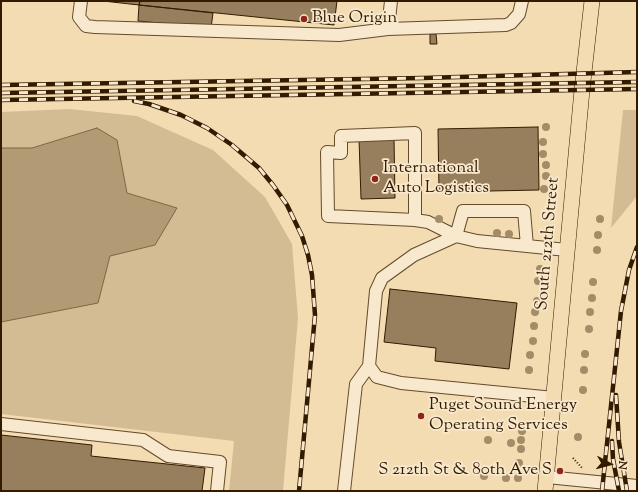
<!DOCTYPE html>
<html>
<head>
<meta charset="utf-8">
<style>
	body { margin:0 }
	#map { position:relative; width:638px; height:492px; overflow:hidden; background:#f4dcb2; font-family:"Sorts Mill Goudy",serif }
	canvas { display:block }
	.frame { position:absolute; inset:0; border:2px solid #331b00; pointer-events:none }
	.north { position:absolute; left:590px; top:444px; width:40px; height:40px; -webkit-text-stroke:3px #f8e8cd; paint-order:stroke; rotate:96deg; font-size:11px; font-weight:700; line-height:16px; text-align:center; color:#331b00 }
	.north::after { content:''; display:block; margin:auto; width:14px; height:18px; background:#331b00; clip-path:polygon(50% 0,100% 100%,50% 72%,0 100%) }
</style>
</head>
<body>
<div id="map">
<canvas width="638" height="492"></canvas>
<div class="frame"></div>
<div class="north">N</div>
</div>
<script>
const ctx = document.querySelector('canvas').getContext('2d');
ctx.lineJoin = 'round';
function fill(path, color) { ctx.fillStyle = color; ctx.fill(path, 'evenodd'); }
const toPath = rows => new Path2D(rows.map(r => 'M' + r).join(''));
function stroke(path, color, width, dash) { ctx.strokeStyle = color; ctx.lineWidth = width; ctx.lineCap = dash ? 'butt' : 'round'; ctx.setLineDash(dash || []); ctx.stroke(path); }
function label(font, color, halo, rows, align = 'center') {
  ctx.font = font + ' "Sorts Mill Goudy",serif'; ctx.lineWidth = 3.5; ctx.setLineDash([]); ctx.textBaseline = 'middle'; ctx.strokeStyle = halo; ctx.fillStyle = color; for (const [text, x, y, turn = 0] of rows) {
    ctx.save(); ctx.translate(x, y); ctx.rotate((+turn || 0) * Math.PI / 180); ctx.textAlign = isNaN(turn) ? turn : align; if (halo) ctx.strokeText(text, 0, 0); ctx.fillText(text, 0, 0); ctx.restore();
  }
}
fill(toPath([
	[70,109,137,116,213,150,265,197,292,244,298,318,283,491,229,491,234,441,1,414,1,112],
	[623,110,637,110,637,196,611,228]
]), '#d3bb94');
const water = toPath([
	[97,128,117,140,127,193,177,208,155,245,110,256,98,303,1,322,1,148,32,148,97,128]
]);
fill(water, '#b29a75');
stroke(water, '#7f6746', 1);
const building = toPath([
	[103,1,140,1,139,5,103,1],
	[140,1,337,1,334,25,139,5,140,1],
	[139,5,213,13,211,28,138,21,139,5],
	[430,34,436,34,437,44,430,44,430,34],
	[538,127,539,190,439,192,438,129,538,127],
	[394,138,395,198,361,199,359,139,394,138],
	[390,289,517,303,509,369,435,361,436,348,384,342,390,289],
	[1,435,92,445,91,456,205,468,202,491,1,491,1,435]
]);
fill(building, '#977f5d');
stroke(building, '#331b00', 1);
const minor = toPath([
	[81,1,79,17,86,26,95,27,339,35,388,29],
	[391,1,388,29,506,25,511,23,519,14,522,1],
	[415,220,328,216,327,152,341,153,341,136,415,133,415,220,428,222,456,236,477,241,567,250],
	[527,246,524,211,463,211,456,236,414,255,382,278,376,291,369,366,377,377,401,383,554,398],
	[1,424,143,440,168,456,220,462,217,491],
	[547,477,637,486],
	[344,491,356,384,369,366]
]);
const major = toPath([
	[545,491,582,90,592,1]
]);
stroke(minor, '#634b2c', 14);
stroke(major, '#331b00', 16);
stroke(toPath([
	[573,458,583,469]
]), '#331b00', 2, [1, 2]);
stroke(minor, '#f8e8cd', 12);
stroke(major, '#f4dcb2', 15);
const rail = toPath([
	[1,85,423,78,637,72],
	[1,93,637,82],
	[1,100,637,89],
	[134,101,149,104,181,115,207,128,232,145,259,168,273,185,287,205,302,236,308,255,312,275,315,315,299,491],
	[616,395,619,442,627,491],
	[612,441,613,459,619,491],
	[602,491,621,311,629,270,637,247]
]);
stroke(rail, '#331b00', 4.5);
stroke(rail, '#f8e8cd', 3, [9]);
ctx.fillStyle = '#a48c68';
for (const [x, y] of [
	[546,127],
	[543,142],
	[543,154],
	[546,165],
	[546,176],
	[544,189],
	[439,219],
	[600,219],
	[497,233],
	[509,234],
	[598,235],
	[597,250],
	[540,269],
	[538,281],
	[593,282],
	[592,298],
	[537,301],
	[535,312],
	[590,312],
	[534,326],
	[589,329],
	[533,341],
	[585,354],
	[530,355],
	[529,370],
	[584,370],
	[583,390],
	[522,431],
	[578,437],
	[488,440],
	[521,440],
	[511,443],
	[521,449],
	[519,463],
	[484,476],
	[506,478],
	[518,478]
]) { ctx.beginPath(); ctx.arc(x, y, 4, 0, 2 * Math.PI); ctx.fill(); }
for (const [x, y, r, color] of [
	[304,19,4,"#8f2418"],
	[375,179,4,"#8f2418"],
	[421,416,4,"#8f2418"],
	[560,471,4,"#8f2418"]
]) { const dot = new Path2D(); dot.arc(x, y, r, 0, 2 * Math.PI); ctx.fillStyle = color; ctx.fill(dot); stroke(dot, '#f8e8cd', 1.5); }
label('17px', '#331b00', '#f8e8cd', [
	["Blue Origin",312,19],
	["International",383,169],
	["Auto Logistics",383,189],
	["Puget Sound Energy",429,406],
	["Operating Services",429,426],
	["S 212th St & 80th Ave S",552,471,"right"]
], 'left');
label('17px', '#331b00', '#f8e8cd', [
	["South 212th Street",549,244,-85]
]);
</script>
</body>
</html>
